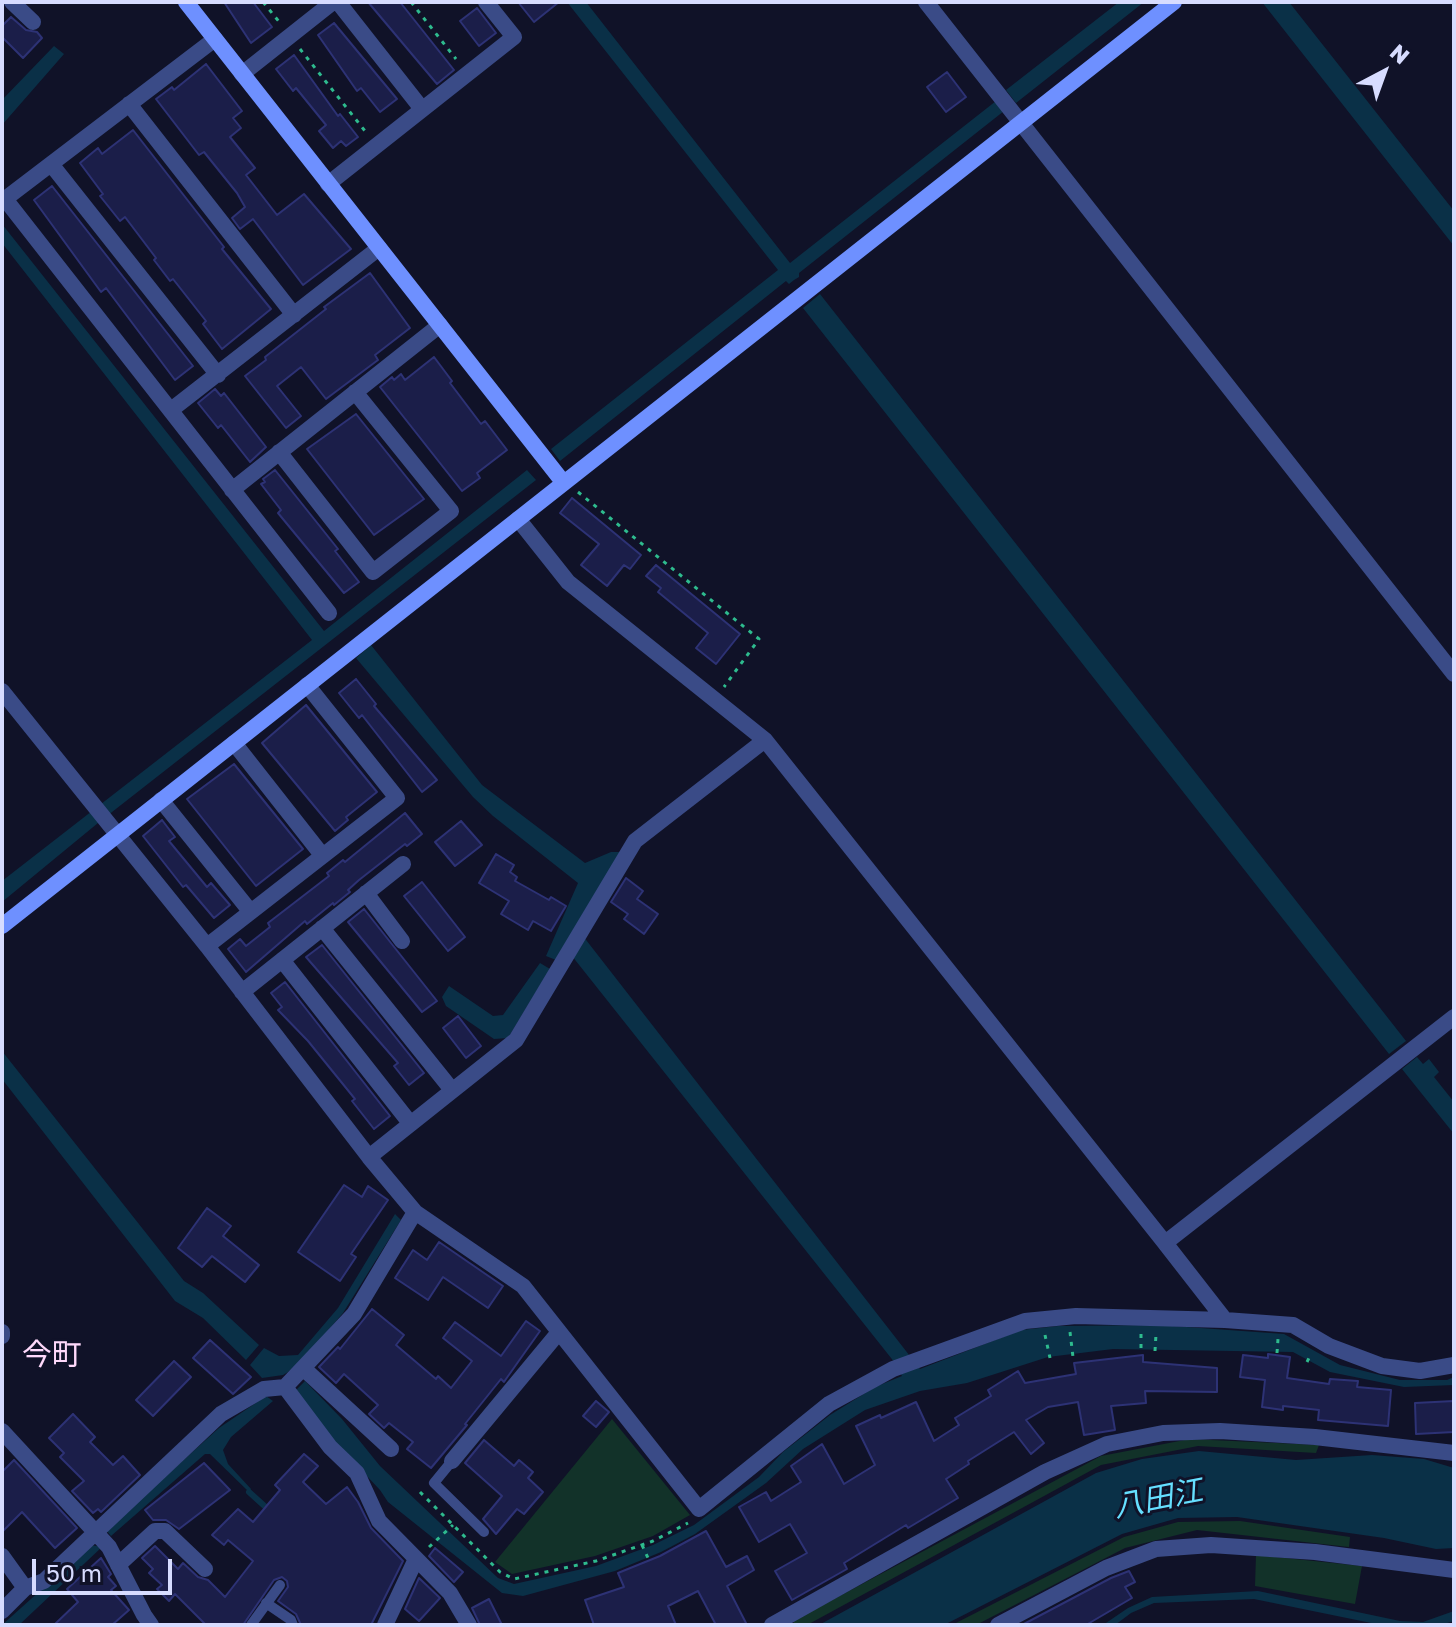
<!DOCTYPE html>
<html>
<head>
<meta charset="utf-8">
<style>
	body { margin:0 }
	#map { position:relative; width:1456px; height:1627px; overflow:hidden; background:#101228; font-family:"Golos Text",sans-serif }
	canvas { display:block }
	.frame { position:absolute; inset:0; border:4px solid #d7dcff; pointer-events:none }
	.north { position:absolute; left:1344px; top:32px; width:80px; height:80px; -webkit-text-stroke:6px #101228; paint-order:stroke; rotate:41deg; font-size:22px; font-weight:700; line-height:32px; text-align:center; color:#d7dcff }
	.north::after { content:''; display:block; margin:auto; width:28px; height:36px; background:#d7dcff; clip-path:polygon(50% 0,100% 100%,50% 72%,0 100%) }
	.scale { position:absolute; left:32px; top:1559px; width:140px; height:36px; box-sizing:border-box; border:4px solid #d7dcff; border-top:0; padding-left:10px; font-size:24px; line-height:28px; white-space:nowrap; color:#d7dcff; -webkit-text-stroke:6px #101228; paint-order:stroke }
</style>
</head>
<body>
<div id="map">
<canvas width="1456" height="1627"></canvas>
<div class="frame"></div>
<div class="north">N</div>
<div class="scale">50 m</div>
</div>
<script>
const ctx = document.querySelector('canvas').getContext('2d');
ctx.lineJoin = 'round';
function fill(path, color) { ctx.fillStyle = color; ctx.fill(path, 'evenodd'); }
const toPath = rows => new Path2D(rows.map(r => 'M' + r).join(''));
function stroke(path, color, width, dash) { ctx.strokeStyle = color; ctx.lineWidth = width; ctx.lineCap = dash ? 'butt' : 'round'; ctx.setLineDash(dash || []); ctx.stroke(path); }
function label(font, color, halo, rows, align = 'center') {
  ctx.font = font + ' "Golos Text","Noto Sans JP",sans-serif'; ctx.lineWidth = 6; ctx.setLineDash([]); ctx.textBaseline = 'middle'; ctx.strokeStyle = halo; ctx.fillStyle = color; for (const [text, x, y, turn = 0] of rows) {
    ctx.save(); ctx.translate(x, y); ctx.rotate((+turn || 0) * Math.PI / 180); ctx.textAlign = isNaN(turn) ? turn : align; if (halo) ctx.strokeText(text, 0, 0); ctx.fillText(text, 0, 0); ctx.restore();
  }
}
fill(toPath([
	[612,1419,690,1515,653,1536,595,1556,512,1574,495,1562],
	[1190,1439,1319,1445,1316,1453,1198,1446,1101,1465,807,1625,795,1625,793,1621,1101,1456],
	[1240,1521,1350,1537,1349,1547,1197,1530,1125,1548,976,1625,952,1625,1124,1537,1178,1522],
	[1256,1555,1362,1566,1355,1604,1255,1586]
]), '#123229');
fill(toPath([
	[567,2,586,2,790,263,996,101,1004,111,799,273,799,277,794,280,789,284,786,281,560,461,551,449,778,270],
	[1119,2,1144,2,1016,103,1006,90],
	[1262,2,1289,2,1454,211,1454,246],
	[54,46,64,54,2,125,2,100],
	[2,224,324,631,527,470,536,480,98,823,2,902,2,881,312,640,2,243],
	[820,294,1406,1041,1389,1054,803,308],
	[371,645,482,785,585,863,611,852,621,852,583,936,920,1369,1021,1330,1058,1326,1159,1325,1284,1334,1340,1365,1400,1380,1447,1380,1454,1377,1454,1385,1404,1387,1330,1372,1293,1352,1113,1349,1048,1357,967,1383,920,1391,865,1410,803,1449,766,1483,695,1534,661,1552,615,1571,523,1596,502,1593,388,1502,380,1490,333,1440,296,1390,305,1381,342,1419,380,1466,498,1578,514,1584,596,1566,653,1545,694,1525,759,1477,783,1452,830,1415,875,1387,902,1376,895,1363,572,956,556,960,546,956,578,883,493,816,473,797,356,658],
	[540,963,550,969,508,1038,494,1039,446,1006,442,997,449,986,493,1016,503,1015],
	[2,1051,184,1281,203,1293,259,1345,246,1360,203,1318,175,1301,2,1079],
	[1417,1057,1423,1064,1429,1059,1439,1072,1434,1077,1454,1102,1454,1134,1402,1069],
	[395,1214,401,1220,343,1313,306,1356,288,1372,283,1375,262,1378,250,1365,264,1348,279,1356,298,1355,338,1308],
	[266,1396,273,1401,231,1437,223,1450,228,1464,251,1489,249,1492,210,1454,205,1454,111,1536,106,1530,219,1428],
	[1199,1451,1296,1460,1372,1455,1424,1459,1454,1468,1454,1548,1436,1549,1384,1538,1237,1517,1178,1518,1122,1534,944,1625,819,1625,1096,1473,1142,1459],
	[91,1545,102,1547,19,1625,2,1625],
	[1258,1591,1400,1621,1423,1622,1454,1611,1454,1621,1441,1625,1381,1625,1254,1599,1154,1603,1131,1613,1115,1625,1103,1625,1128,1608,1152,1597]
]), '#0a3047');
stroke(toPath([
	[249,1492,270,1511]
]), '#0a3047', 6);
const building = toPath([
	[224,2,253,2,272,27,251,43,224,2],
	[368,2,400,2,454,70,437,84,368,2],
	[518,2,559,2,534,22,518,2],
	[477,8,496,33,479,46,460,21,477,8],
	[11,17,26,30,37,32,42,38,23,58,2,37,2,26,11,17],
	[334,23,397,99,380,112,361,88,357,91,318,35,334,23],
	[294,55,338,116,340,114,358,137,346,146,341,141,333,148,319,131,326,125,296,88,293,91,276,69,294,55],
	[206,64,242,111,233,118,241,128,230,137,255,168,246,175,277,215,304,194,351,249,303,285,253,219,240,229,232,218,245,207,237,193,204,152,199,155,156,99,172,87,174,90,206,64],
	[947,72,966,97,946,112,927,87,947,72],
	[133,130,224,247,222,249,271,309,222,349,203,324,206,321,173,279,170,281,154,260,156,258,125,217,120,221,100,196,103,194,80,163,98,148,102,154,133,130],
	[52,186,193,366,175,380,106,288,101,292,34,200,52,186],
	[370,273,410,328,375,355,378,360,326,399,301,367,277,386,301,416,286,428,245,376,266,360,265,357,326,309,324,307,370,273],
	[434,357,452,381,450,383,481,424,485,421,507,450,477,473,480,478,462,491,380,387,392,377,394,380,401,374,405,380,434,357],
	[215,389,221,396,224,393,266,447,250,462,221,425,218,428,198,403,215,389],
	[356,414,424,499,374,535,307,449,356,414],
	[275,470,338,549,335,551,359,582,344,593,278,513,281,510,261,484,265,482,263,479,275,470],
	[572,498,641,555,630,569,624,565,607,586,581,565,599,544,560,513,572,498],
	[656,565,740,634,716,664,696,648,708,633,658,592,661,588,646,576,656,565],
	[356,679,376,704,374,706,437,780,422,792,362,715,359,718,339,693,356,679],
	[306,705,377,792,346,817,348,820,335,831,262,743,306,705],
	[234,764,303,849,256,886,187,799,234,764],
	[405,813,422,834,407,846,405,844,359,880,348,890,350,892,334,905,333,903,307,924,305,921,246,972,228,949,240,939,246,946,270,927,268,923,329,876,327,873,343,860,345,862,405,813],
	[162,820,175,837,169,841,207,887,211,883,230,905,214,918,186,885,183,887,143,836,162,820],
	[461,821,482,845,455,866,435,842,461,821],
	[496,854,514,865,510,872,517,877,515,881,549,900,551,897,566,906,551,931,533,921,528,930,501,914,509,901,479,883,496,854],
	[626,878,643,891,637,899,658,914,644,934,624,919,628,914,611,902,626,878],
	[422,882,465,937,448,951,404,896,422,882],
	[364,909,437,1001,422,1012,348,922,364,909],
	[322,945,424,1073,409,1085,394,1066,398,1063,306,957,322,945],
	[285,982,390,1116,374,1129,352,1101,355,1099,308,1041,278,1010,282,1007,271,993,285,982],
	[458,1016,481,1046,466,1058,443,1028,458,1016],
	[344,1185,362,1197,368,1186,388,1200,351,1254,356,1257,340,1281,298,1252,344,1185],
	[207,1208,231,1226,223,1236,259,1265,245,1282,212,1256,202,1267,178,1248,207,1208],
	[439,1242,503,1286,488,1308,443,1277,428,1300,395,1278,413,1250,427,1260,439,1242],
	[372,1309,404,1335,396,1345,436,1379,438,1376,451,1388,472,1361,443,1338,455,1322,501,1356,526,1321,540,1331,506,1379,504,1382,501,1379,465,1424,467,1425,431,1468,407,1449,413,1442,389,1423,384,1428,369,1414,378,1405,344,1374,336,1383,319,1367,338,1347,340,1349,372,1309],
	[210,1340,251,1377,233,1394,193,1358,210,1340],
	[1268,1354,1290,1357,1287,1378,1329,1384,1330,1379,1358,1381,1357,1387,1391,1390,1388,1426,1318,1420,1319,1410,1283,1406,1283,1410,1262,1407,1265,1380,1240,1377,1243,1355,1268,1358,1268,1354],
	[1143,1355,1143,1362,1217,1368,1217,1392,1145,1391,1146,1403,1111,1406,1115,1430,1084,1435,1078,1402,1048,1407,1026,1420,1044,1443,1031,1454,1014,1432,968,1461,969,1464,946,1479,958,1498,908,1528,906,1525,844,1563,847,1569,792,1600,775,1571,807,1553,790,1524,759,1542,739,1507,766,1492,771,1501,801,1482,791,1466,822,1444,844,1484,875,1465,856,1426,880,1415,881,1418,916,1402,934,1441,959,1425,955,1418,991,1396,988,1390,1018,1371,1025,1383,1076,1374,1074,1363,1143,1355],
	[174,1361,191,1377,153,1416,136,1400,174,1361],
	[596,1401,609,1412,596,1427,583,1416,596,1401],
	[1454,1401,1454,1432,1416,1434,1415,1403,1454,1401],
	[73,1414,95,1437,90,1442,113,1465,123,1456,140,1475,101,1512,98,1509,93,1513,72,1491,84,1481,60,1457,64,1453,49,1438,73,1414],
	[484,1440,514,1466,519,1460,533,1472,528,1478,543,1492,524,1514,517,1509,496,1534,483,1519,502,1496,465,1463,484,1440],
	[304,1454,318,1466,303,1482,326,1504,347,1487,358,1502,371,1528,403,1561,371,1625,301,1625,296,1614,278,1601,288,1587,287,1581,282,1577,274,1580,243,1625,206,1625,175,1594,169,1601,157,1589,162,1585,149,1573,153,1569,142,1558,155,1546,178,1569,183,1563,198,1577,208,1580,225,1597,253,1561,228,1540,224,1545,212,1535,238,1509,253,1522,280,1490,275,1485,304,1454],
	[14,1460,77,1528,55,1548,22,1512,2,1532,2,1472,14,1460],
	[204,1463,230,1490,179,1529,166,1520,153,1520,145,1510,204,1463],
	[706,1531,726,1567,747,1556,754,1570,727,1586,747,1625,716,1625,698,1591,668,1606,676,1625,594,1625,585,1600,624,1587,618,1573,660,1556,706,1531],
	[435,1548,463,1572,454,1582,429,1556,435,1548],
	[101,1558,111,1574,108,1577,116,1586,111,1590,129,1610,112,1625,54,1625,78,1602,67,1589,101,1558],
	[1129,1571,1135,1582,1125,1587,1132,1598,1086,1625,1022,1625,1111,1578,1129,1571],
	[419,1578,440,1598,419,1621,405,1609,419,1578],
	[489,1599,502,1625,480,1625,472,1608,489,1599]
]);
fill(building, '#1b1e49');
stroke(building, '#2d3275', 2);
stroke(toPath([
	[263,2,281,24],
	[411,2,456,59],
	[561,2,562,3],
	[300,49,365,131],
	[578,492,759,639,724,687],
	[1070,1332,1073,1357],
	[1141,1334,1141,1351],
	[1045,1335,1050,1358],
	[1155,1351,1156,1334],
	[1277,1353,1278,1339],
	[1307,1362,1311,1354],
	[420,1492,500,1572,514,1579,596,1561,653,1541,688,1523],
	[642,1545,648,1558],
	[429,1547,453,1525]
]), '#2ebb8e', 3, [4, 6]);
stroke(toPath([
	[452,1461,434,1483,484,1532],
	[266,1603,291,1620,293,1625],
	[251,1625,280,1585]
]), '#3a4b87', 10);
stroke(toPath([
	[12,2,33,22],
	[338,2,422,109],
	[926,2,1454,674],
	[215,39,5,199,329,613],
	[242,74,333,2],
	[129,104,294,315],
	[51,164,218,375],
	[328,184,514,37,486,2],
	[171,410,379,248],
	[279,452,373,572,451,511,355,392],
	[232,490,440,325],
	[518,519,568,582,765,740,1165,1243,1454,1017],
	[2,691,207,946,369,1157],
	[765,740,635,841,516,1040,369,1157,415,1212,523,1286,699,1509,829,1404,893,1369,1025,1321,1076,1316,1225,1320,1165,1243],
	[234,743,322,855],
	[161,800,250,911],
	[366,893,402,941],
	[322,928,452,1090],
	[207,946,397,798,307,685],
	[282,960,410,1123],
	[242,992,403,864],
	[1225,1320,1293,1325,1329,1346,1382,1366,1420,1371,1454,1365],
	[2,1332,2,1336],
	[303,1368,391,1449],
	[285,1387,330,1447,357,1473,379,1521,450,1593,469,1625],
	[2,1431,109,1547,144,1615,151,1625],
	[452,1461,559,1332],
	[2,1556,25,1588],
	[118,1565,155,1531,165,1531,205,1569],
	[2,1611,25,1588,44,1581,221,1414,264,1389,285,1387,354,1314,415,1212],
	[385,1625,416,1559],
	[772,1625,1045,1472,1107,1444,1163,1433,1220,1431,1315,1437,1454,1453],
	[998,1625,1106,1568,1156,1549,1211,1545,1315,1552,1454,1570]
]), '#3a4b87', 16);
stroke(toPath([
	[186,2,563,482],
	[2,926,1174,2]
]), '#6e90ff', 16);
label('30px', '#ffd9fb', '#101228', [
	["今町",52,1355]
]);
label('italic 30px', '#65dfff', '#101228', [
	["八田江",1158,1499,-11]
]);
</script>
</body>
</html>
